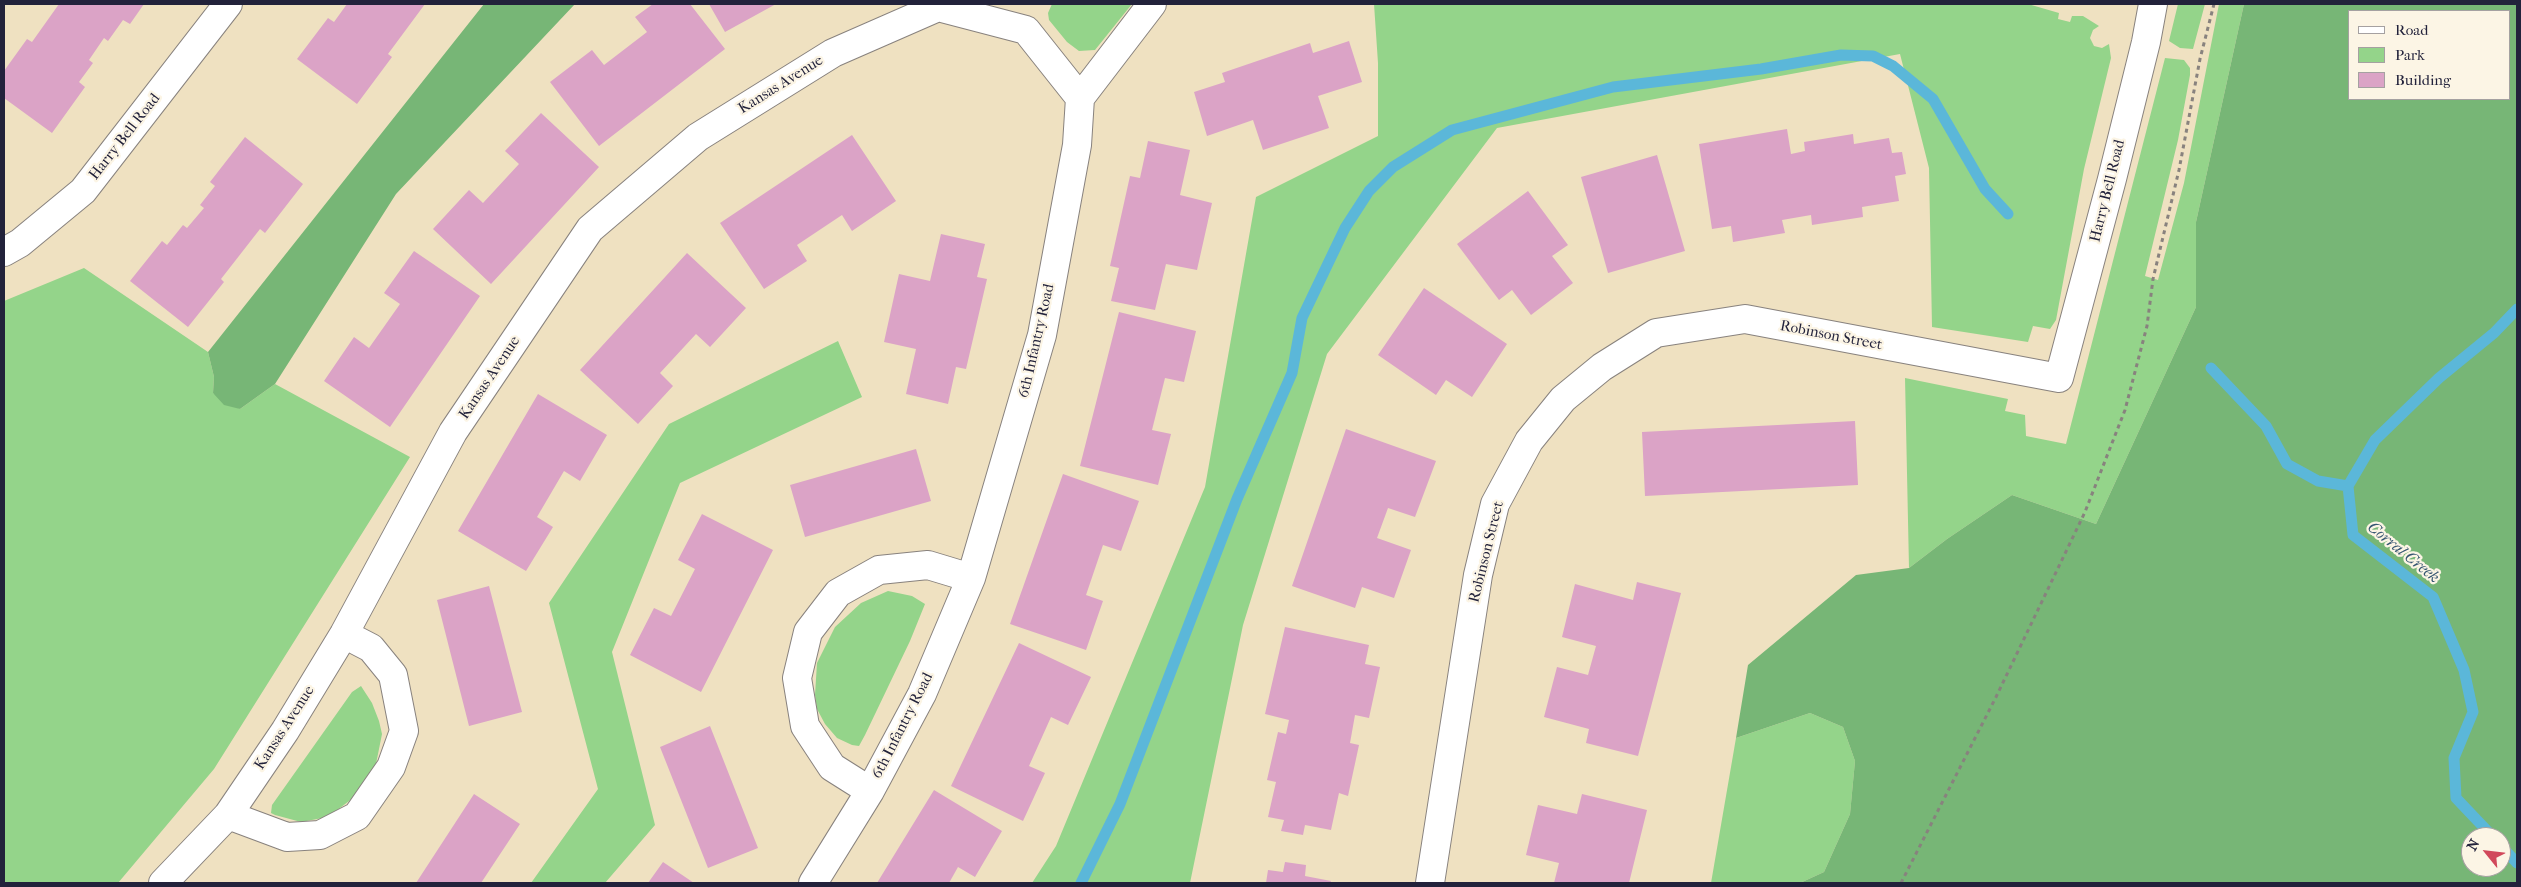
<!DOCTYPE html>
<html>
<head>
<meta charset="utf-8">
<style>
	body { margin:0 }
	#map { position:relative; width:2521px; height:887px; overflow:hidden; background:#efe1c1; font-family:"IM FELL French Canon",serif }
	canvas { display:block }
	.frame { position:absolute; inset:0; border:5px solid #22223b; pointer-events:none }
	.legend { position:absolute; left:2348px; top:10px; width:162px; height:90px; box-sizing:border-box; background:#fcf5e5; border:1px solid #a5a1a1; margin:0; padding:6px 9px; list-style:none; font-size:15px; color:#22223b }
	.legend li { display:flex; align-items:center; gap:10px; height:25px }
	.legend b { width:25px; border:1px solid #a5a1a1 }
	.north { position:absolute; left:2461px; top:827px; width:50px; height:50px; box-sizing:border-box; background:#fcf5e5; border:1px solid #a5a1a1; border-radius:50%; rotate:299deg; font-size:14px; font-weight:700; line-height:20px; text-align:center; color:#22223b }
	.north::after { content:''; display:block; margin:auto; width:18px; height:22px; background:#d1495b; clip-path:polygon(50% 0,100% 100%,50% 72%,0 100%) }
</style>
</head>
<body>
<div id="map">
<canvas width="2521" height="887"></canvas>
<div class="frame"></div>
<ul class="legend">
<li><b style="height:6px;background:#fff"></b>Road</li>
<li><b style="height:14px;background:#94d48a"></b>Park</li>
<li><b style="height:14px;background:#dba3c6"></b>Building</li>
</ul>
<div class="north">N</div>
</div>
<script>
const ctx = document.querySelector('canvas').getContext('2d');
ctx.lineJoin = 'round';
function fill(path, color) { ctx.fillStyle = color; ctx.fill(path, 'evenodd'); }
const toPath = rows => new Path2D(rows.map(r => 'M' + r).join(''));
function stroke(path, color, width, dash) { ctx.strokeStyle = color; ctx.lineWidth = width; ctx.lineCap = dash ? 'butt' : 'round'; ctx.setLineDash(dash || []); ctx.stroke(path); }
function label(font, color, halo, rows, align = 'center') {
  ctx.font = font + ' "IM FELL French Canon",serif'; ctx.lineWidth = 4.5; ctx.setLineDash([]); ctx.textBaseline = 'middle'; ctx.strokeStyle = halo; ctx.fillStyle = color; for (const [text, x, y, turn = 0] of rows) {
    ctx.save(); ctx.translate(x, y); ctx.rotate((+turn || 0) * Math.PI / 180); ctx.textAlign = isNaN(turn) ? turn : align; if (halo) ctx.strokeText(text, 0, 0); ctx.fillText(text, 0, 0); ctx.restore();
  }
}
fill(toPath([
	[1052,4,1132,4,1095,50,1079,51,1067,42,1049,20,1048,13],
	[1374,4,2028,4,2059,13,2058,19,2070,22,2072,16,2083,16,2099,26,2093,30,2090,38,2094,46,2102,48,2109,44,2111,58,2084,169,2056,320,2050,329,2033,326,2028,342,1932,327,1929,168,1900,54,1497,128,1327,354,1243,625,1190,883,1032,883,1056,846,1205,487,1256,197,1378,136,1378,63],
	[2178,4,2205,4,2193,49,2180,48,2169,41],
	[2219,4,2244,4,2196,222,2196,307,2096,524,2012,495,1947,539,1909,568,1905,378,2008,399,2005,411,2025,415,2026,436,2066,444,2165,58,2184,60,2190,68,2190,75,2178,140,2145,276,2158,280,2184,183],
	[84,268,208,352,214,377,213,393,240,409,275,384,410,457,214,769,118,883,4,883,4,301],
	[838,341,862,397,680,483,612,652,655,825,605,883,531,883,598,789,549,603,669,424],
	[888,591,912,596,925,604,910,641,865,735,859,746,852,745,837,738,825,724,817,709,815,695,817,663,835,627,861,603],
	[361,686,372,703,379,721,382,734,376,764,368,780,357,795,328,817,301,822,275,815,271,813,272,805,352,692],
	[1810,713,1843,727,1855,761,1850,814,1824,872,1800,883,1711,883,1736,738]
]), '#94d48a');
fill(toPath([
	[484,4,575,4,396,194,275,384,240,409,224,405,213,393,214,377,208,352],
	[2244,4,2517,4,2517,883,1800,883,1824,872,1850,814,1855,761,1843,727,1810,713,1736,738,1748,665,1856,575,1909,568,1947,539,2012,495,2096,524,2196,307,2196,222],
	[2350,11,2510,11,2510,99,2350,99],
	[2471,837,2501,837,2501,867,2471,867]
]), '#77b676');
stroke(toPath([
	[2211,368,2266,426,2287,464,2318,481,2348,486],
	[2493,837,2456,798,2454,758,2473,712,2464,670,2433,597,2353,535,2348,486,2375,440,2439,378,2494,333,2517,309],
	[2501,846,2517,863],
	[1081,883,1120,804,1237,499,1292,373,1302,318,1345,228,1369,191,1393,167,1452,130,1613,87,1761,69,1841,55,1873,56,1893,66,1933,99,1985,189,2008,214]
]), '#5bb7d9', 11);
fill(toPath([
	[59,4,144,4,130,24,123,20,108,41,104,38,89,60,93,63,79,82,85,87,52,133,4,98,4,71,27,39,32,42],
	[347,4,425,4,388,54,392,57,357,104,297,59,328,18,334,22],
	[653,4,690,4,725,49,599,146,550,82,592,50,604,65,647,32,635,17],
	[709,4,776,4,725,32],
	[1349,41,1362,82,1318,96,1329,128,1263,150,1253,120,1207,136,1194,92,1225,82,1222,73,1310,43,1313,53],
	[541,113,599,167,491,284,433,229,469,190,483,203,519,164,505,151],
	[1787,129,1791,154,1805,151,1804,142,1853,134,1854,144,1889,138,1892,153,1902,152,1906,174,1895,176,1899,201,1862,207,1863,217,1812,225,1811,215,1782,220,1785,233,1733,242,1731,226,1712,229,1699,144],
	[852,135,896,201,852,231,842,215,797,245,807,261,764,289,720,223],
	[245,137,303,184,265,233,260,229,221,279,224,282,188,327,130,281,162,241,167,245,183,225,187,228,204,208,200,205,215,186,210,182],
	[1148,141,1190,150,1180,195,1212,203,1197,270,1166,264,1155,310,1111,301,1119,268,1110,266,1130,176,1140,178],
	[1657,155,1685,251,1608,273,1581,177],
	[1528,191,1568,245,1552,256,1573,283,1531,315,1512,290,1499,300,1457,244],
	[941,234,985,244,977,277,987,279,966,369,956,367,948,404,906,394,916,349,884,342,899,274,930,281],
	[414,251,480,296,390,427,324,381,354,337,369,348,400,304,384,293],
	[687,253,746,308,710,347,696,334,660,373,673,386,638,424,580,370],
	[1424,288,1507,344,1472,397,1446,380,1436,395,1378,355],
	[1119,312,1196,331,1184,382,1165,378,1152,430,1171,434,1158,485,1080,466],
	[538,394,607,435,580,481,564,471,537,517,553,527,526,571,458,531],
	[1855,421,1858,485,1645,496,1642,432],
	[1346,429,1436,461,1415,517,1388,508,1377,538,1411,550,1394,598,1362,587,1355,608,1292,586],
	[916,449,931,501,805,537,790,485],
	[1063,474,1139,501,1121,551,1103,545,1086,595,1103,601,1086,650,1010,624],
	[702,514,773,550,701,692,630,655,654,608,671,616,695,569,678,560],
	[1637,582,1681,593,1638,756,1586,743,1589,729,1544,717,1557,667,1588,675,1596,646,1562,637,1575,584,1633,600],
	[489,586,522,712,469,726,437,600],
	[1285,627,1369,645,1365,664,1380,667,1369,718,1355,715,1350,743,1359,745,1348,796,1339,793,1331,830,1305,825,1303,835,1281,831,1284,820,1268,817,1276,782,1267,780,1278,732,1286,734,1289,720,1265,714],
	[1019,643,1091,677,1068,725,1051,717,1029,766,1045,773,1023,821,951,786],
	[710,726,758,848,708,868,660,747],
	[934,790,1002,831,975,877,958,867,949,883,877,883],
	[474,794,520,824,481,883,416,883],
	[1582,794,1647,810,1629,883,1554,883,1559,863,1526,855,1538,805,1577,814],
	[663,862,694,883,648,883],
	[1285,862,1306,865,1305,876,1331,881,1330,883,1266,883,1268,870,1283,872]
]), '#dba3c6');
const street = toPath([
	[938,7,1026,30,1080,98],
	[4,252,20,243,83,191,228,4],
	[870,791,832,767,805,726,797,678,808,632,838,593,879,570,928,565,971,578],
	[228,815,287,837,320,835,357,816,391,767,404,731,393,675,371,648,344,634],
	[163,883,228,815,285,731,344,634,453,432,590,229,698,137,833,53,945,4],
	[813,883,870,791,922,694,971,578,1042,335,1077,145,1080,98,1152,4],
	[1430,883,1478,575,1495,504,1529,441,1563,399,1602,367,1656,333,1745,319,2059,378,2112,179,2146,42,2153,4]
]);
stroke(street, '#88827e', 30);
stroke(toPath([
	[1901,883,1996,697,2085,512,2125,410,2147,326,2153,279,2179,170,2200,59,2214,4]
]), '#88827e', 3, [4, 4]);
stroke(street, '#fff', 28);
label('15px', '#22223b', '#fcf5e5', [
	["Kansas Avenue",781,85,-32],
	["Harry Bell Road",125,137,-52],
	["Harry Bell Road",2108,191,-76],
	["Robinson Street",1831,336,11],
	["6th Infantry Road",1037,341,-77],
	["Kansas Avenue",490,378,-56],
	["Robinson Street",1487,552,-76],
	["6th Infantry Road",903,726,-63],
	["Kansas Avenue",285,728,-57]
]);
label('italic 16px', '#365672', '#fcf5e5', [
	["Corral Creek",2403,553,39]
]);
</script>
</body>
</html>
